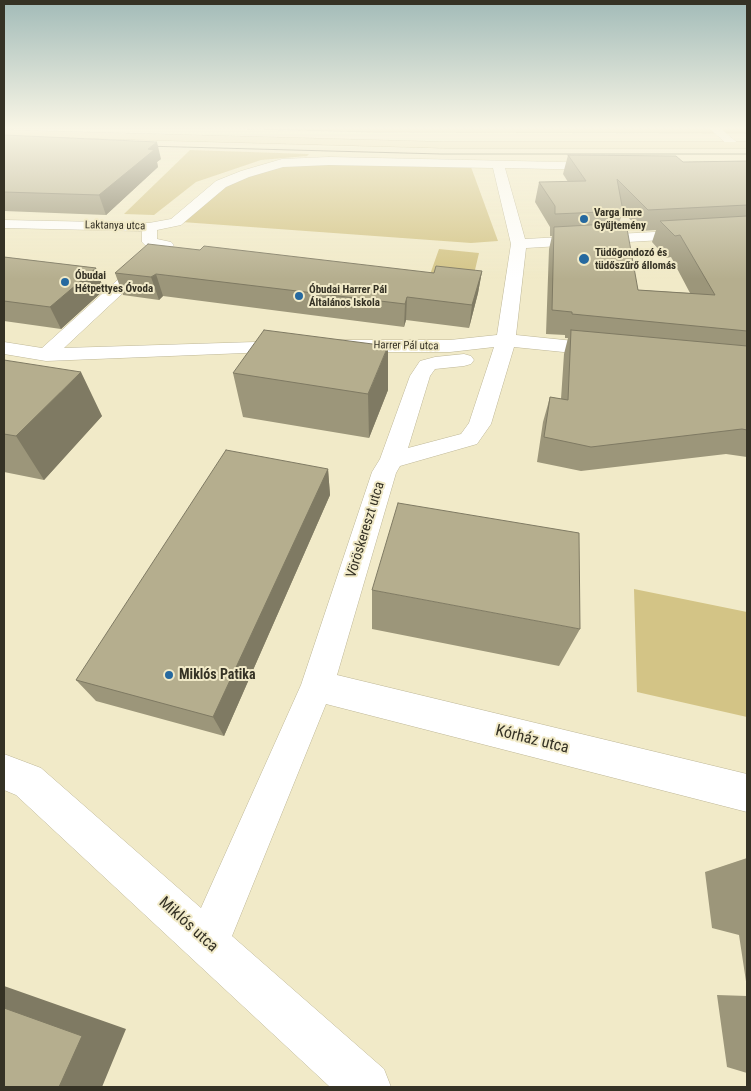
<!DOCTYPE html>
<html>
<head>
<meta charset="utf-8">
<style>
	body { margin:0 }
	#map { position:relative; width:751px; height:1091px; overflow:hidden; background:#f1eac8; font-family:"Roboto Condensed",sans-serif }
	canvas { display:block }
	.frame { position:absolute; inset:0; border:5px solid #353225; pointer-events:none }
</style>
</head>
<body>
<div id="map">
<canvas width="751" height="1091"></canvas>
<div class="frame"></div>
</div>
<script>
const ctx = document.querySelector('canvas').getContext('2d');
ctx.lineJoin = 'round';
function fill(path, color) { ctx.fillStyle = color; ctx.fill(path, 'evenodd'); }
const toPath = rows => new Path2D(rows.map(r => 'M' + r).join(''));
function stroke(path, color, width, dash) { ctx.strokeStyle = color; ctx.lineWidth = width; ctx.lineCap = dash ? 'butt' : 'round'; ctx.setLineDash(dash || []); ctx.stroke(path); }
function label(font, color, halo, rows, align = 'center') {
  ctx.font = font + ' "Roboto Condensed",sans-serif'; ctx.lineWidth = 4; ctx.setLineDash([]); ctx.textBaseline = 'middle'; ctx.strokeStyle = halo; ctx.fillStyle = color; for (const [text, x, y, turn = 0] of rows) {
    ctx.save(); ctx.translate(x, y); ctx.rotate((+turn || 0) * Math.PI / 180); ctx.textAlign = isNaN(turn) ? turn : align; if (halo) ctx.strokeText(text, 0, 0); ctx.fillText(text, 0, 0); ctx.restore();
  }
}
fill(toPath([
	[190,150,309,154,307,156,261,160,196,182,154,215,124,214],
	[325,164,471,167,498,241,471,243,182,222,227,186,250,175,287,165],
	[439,249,479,253,471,287,427,283],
	[634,589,747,612,747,717,637,692]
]), '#d3c486');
const water = toPath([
	[180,127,747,127,747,133,372,132,180,127]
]);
fill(water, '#d9c570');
stroke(water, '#a8995a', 1);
const minor = toPath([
	[708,127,719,127,740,145,738,147,730,147,708,127],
	[329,157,606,163,608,166,606,169,602,170,505,168,525,239,747,227,747,235,526,248,516,335,603,344,610,346,613,350,610,354,603,356,514,347,491,424,477,444,400,466,396,473,337,675,747,774,747,812,326,704,232,936,384,1069,391,1087,330,1087,16,795,4,790,4,754,41,768,201,908,301,685,372,472,380,459,410,376,420,361,435,357,464,354,471,356,474,360,471,364,464,366,435,369,430,376,408,448,461,434,469,423,494,347,450,352,340,352,333,350,330,346,333,342,340,340,450,340,497,335,511,244,493,168,329,165,283,167,249,177,226,187,181,225,157,230,157,239,171,242,174,245,171,248,64,348,287,341,294,343,297,347,294,351,46,361,4,354,4,342,42,348,154,247,145,245,142,242,142,231,4,228,4,220,149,223,171,219,216,181,241,171,282,159,329,157]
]);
const major = toPath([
	[4,130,445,142,747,142,747,148,445,148,4,136,4,130]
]);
stroke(minor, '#beb797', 1);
stroke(major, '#a4965f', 1);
fill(minor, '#fff');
fill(major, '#ece0b2');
stroke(toPath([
	[144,146,441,154,747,154]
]), '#65614f', 1);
fill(toPath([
	[4,135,161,159,157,162,158,167,106,215,4,211],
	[568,155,683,162,747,161,747,457,726,454,581,471,537,462,543,422,550,397,561,399,564,354,568,338,565,338,565,335,546,334,549,249,552,236,550,236,550,227,535,202,539,182,568,182,563,174],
	[623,212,641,231,656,230,652,242,666,258,671,257,690,293,638,290,619,223],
	[4,257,96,268,104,290,61,329,4,321],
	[482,271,478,293,469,328,406,320,404,327,163,296,159,300,123,295,115,273,434,273],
	[4,360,102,416,44,480,4,472],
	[233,373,388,390,369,438,243,417],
	[328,469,330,495,224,736,96,701,76,680],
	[372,590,580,629,559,666,372,629],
	[747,858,747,988,739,935,712,928,705,872],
	[717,995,747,996,747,1073,727,1067]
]), '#9c967a');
fill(toPath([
	[157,142,161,159,157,162,158,167,106,215,99,195,148,149],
	[96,268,104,290,61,329,50,307],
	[482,271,478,293,469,328,472,305],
	[156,274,163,296,159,300,151,277],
	[407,297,406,320,404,327,405,304],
	[388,346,388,390,369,438,368,394],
	[81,372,102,416,44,480,16,436],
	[328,469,330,495,224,736,213,717],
	[4,986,126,1029,102,1087,59,1087,4,1008]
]), '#7f7a63');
const building = toPath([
	[4,135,157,142,148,149,154,150,99,195,4,192,4,135],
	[568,155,676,156,683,162,747,161,747,205,648,210,617,179,623,211,555,214,555,206,539,182,586,181,568,155],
	[747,216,747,331,572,314,572,312,552,310,554,227,626,223,638,290,715,295,680,235,675,236,660,221,747,216],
	[148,244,200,250,204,246,434,273,436,266,482,271,472,305,407,297,405,304,156,274,151,277,115,273,148,244],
	[4,257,96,268,50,307,4,301,4,257],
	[264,330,388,346,368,394,233,373,264,330],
	[571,330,747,346,747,430,742,429,591,447,544,437,550,397,568,400,571,330],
	[4,360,81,372,16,436,4,434,4,360],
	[226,450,328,469,213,717,76,680,226,450],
	[398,503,579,533,580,629,372,590,398,503],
	[4,1008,82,1036,59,1087,4,1087,4,1008]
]);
fill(building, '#b5ae8e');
stroke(building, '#7f7a63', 1);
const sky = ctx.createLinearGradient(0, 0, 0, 279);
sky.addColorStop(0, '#a2bbb8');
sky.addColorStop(0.46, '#f9f6e6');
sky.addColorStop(1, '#f9f6e600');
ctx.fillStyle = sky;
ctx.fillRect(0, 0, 751, 279);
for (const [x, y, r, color] of [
	[584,219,5,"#26699f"],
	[584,259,6,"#26699f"],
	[65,282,5,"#26699f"],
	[299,296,5,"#26699f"],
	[169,675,5,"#26699f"]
]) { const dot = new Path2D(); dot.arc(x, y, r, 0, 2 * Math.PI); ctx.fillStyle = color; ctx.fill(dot); stroke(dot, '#f1eac8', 2); }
label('bold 11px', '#353225', '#f1eac8', [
	["Varga Imre",594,213],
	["Gyűjtemény",594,226],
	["Tüdőgondozó és",595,253],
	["tüdőszűrő állomás",595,266],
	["Óbudai",75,276],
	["Hétpettyes Óvoda",75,289],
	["Óbudai Harrer Pál",309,290],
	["Általános Iskola",309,303]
], 'left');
label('11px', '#353225', '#f1eac8', [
	["Laktanya utca",115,226,1],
	["Harrer Pál utca",406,346,1]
]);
label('14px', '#353225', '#f1eac8', [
	["Vöröskereszt utca",366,530,-73]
]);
label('bold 14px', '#353225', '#f1eac8', [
	["Miklós Patika",179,675]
], 'left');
label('16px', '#353225', '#f1eac8', [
	["Kórház utca",532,740,14],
	["Miklós utca",188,925,42]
]);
</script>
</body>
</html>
